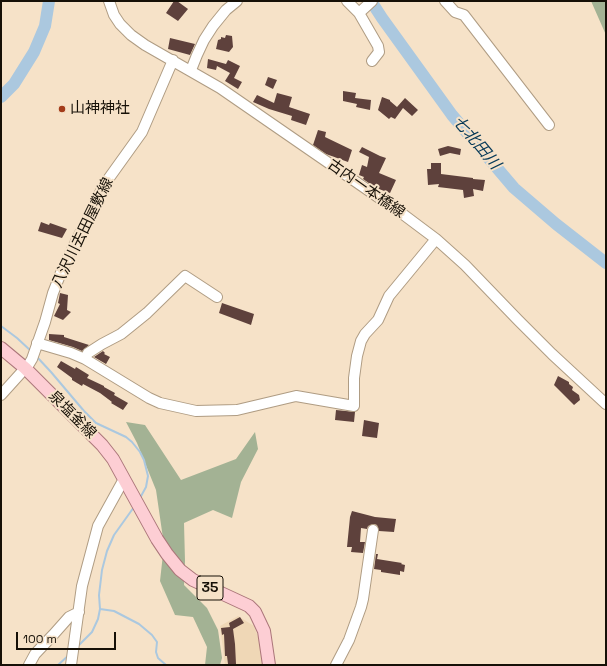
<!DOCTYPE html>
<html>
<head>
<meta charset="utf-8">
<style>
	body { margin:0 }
	#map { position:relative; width:607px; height:666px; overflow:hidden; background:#f6e2c8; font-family:"Space Grotesk",sans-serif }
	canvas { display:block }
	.frame { position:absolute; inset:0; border:2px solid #161007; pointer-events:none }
	.scale { position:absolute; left:16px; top:632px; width:100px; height:18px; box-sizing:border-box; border:2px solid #161007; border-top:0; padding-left:5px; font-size:12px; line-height:14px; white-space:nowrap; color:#161007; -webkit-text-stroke:3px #f6e2c8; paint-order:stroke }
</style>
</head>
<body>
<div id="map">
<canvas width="607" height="666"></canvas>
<div class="frame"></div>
<div class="scale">100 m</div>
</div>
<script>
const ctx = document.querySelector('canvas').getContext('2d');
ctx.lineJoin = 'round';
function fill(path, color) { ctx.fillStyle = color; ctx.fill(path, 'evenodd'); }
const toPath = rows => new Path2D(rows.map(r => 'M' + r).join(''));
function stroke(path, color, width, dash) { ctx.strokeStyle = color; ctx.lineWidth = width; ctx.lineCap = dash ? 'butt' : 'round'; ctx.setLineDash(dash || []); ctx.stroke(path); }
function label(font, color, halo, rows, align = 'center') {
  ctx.font = font + ' "Space Grotesk","Noto Sans JP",sans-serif'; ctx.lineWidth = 4; ctx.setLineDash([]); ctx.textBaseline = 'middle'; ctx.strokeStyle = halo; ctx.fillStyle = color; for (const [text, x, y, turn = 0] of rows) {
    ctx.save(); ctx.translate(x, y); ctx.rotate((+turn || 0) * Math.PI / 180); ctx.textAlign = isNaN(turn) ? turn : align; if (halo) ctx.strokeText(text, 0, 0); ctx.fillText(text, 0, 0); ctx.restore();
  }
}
fill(toPath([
	[238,616,254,626,263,650,265,662,263,665,225,665,220,626]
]), '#efd7b6');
fill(toPath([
	[591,1,606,1,606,35],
	[126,422,145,425,181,480,236,459,255,432,258,449,241,482,232,518,213,510,184,523,185,561,184,585,207,608,218,630,222,658,220,665,205,665,207,647,193,617,175,615,160,581,164,545,156,490,137,443]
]), '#a3b294');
stroke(toPath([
	[1,326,17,338,31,351],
	[37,357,51,372,84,411,96,423,126,437,132,442,140,452,144,460,148,476,146,487,140,498],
	[100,609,114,611,139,624,152,635,157,642,156,652,158,658,166,665],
	[78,646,92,632,98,619,100,609,99,595,102,570,107,551,114,535,134,507],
	[58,665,69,655]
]), '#abc8df', 2);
stroke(toPath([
	[371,1,382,18,452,115,514,188,556,224,606,263],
	[1,97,14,84,34,52,45,26,49,1]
]), '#abc8df', 12);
fill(toPath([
	[174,1,177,1,188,9,178,21,166,13],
	[226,35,232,36,233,47,229,52,216,49,218,40,221,39,221,37,225,38],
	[170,38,195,44,190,55,168,49],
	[208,59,226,64,228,60,240,66,234,78,242,82,238,89,225,81,230,73,217,66,216,70,207,68],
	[268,77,277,80,273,89,265,85],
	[343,91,356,93,355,98,371,100,370,110,356,107,357,104,343,101],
	[277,93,292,97,289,107,310,114,306,125,291,120,292,116,269,109,253,102,257,95,274,103],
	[382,97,390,100,390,101,397,107,405,98,418,110,412,116,403,108,395,119,391,117,389,119,378,110],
	[318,130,326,132,325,137,352,150,348,162,326,154,313,145],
	[448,146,461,149,460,155,450,153,440,156,438,149],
	[362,147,380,156,386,158,379,173,396,180,390,193,376,188,363,179,364,177,359,175,362,165,367,167,369,157,359,152],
	[431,163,441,163,441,174,473,178,473,179,485,180,483,191,473,189,474,196,464,198,463,190,438,187,439,184,428,185,427,169,431,169],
	[41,222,49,225,50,223,67,229,62,238,38,231],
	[60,293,68,295,67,310,71,312,63,320,54,316,60,304,58,303],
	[222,303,254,314,251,325,219,313],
	[49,334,64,335,64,337,89,345,82,351,73,347,49,340],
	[103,351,105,353,104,354,110,357,106,364,94,357],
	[61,361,75,369,76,367,89,375,87,378,104,386,104,387,115,393,114,395,128,403,123,410,111,403,112,402,100,393,83,384,82,386,72,380,72,378,57,367],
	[558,376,569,382,569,384,573,387,572,390,579,395,580,400,574,405,554,385],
	[336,410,355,412,354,422,335,420],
	[364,420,379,423,377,438,362,436],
	[352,511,375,517,396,519,394,532,379,531,377,525,374,524,368,526,367,529,361,528,360,542,365,542,363,553,351,552,352,547,347,547,350,517],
	[376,554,378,554,377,559,402,563,401,564,405,565,404,572,400,571,400,575,381,572,381,570,374,569],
	[240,617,244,623,233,629,235,644,236,664,228,664,227,656,225,656,224,634,222,635,221,628,230,627,229,623]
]), '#5e413c');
const minor = toPath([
	[109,1,114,15,120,24,131,35,145,45,220,88,404,215,436,239,465,265,518,320,552,354,606,404],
	[347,1,359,13,378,46,379,52,372,61],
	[445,1,455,12,464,15,549,125],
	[359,13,372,1],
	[191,70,197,55,204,40,213,26,226,10,237,1],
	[37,343,71,353,85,359,149,398,160,403,196,411,237,410,296,396,354,406,354,378,357,356,361,341,365,334,378,320,389,296,436,239],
	[85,359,88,353,102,344,121,334,147,313,185,276,217,297],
	[1,395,29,364,32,359,45,322,53,293,62,270,104,185,142,132,173,60],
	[29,665,35,654,53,635,69,617,79,612],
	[71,665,82,586,98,526,124,479],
	[336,665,349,640,361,607,363,599,373,530]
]);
const major = toPath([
	[1,348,25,368,102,445,113,459,157,539,167,554,180,570,193,580,249,606,255,612,264,631,269,665]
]);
stroke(minor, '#af9c83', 12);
stroke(major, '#ab767a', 14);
stroke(minor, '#fff', 10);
stroke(major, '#fdced4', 12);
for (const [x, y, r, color] of [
	[62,109,4,"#a33c1a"]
]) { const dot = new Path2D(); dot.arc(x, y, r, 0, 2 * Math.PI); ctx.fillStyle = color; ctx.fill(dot); stroke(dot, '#f6e2c8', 1.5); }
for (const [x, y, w] of [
	[210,588,26]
]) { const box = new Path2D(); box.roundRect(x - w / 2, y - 12, w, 24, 3); ctx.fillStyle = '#f6e2c8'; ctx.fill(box); stroke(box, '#161007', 1); }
label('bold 14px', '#161007', null, [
	["35",210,588]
]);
label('15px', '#161007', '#f6e2c8', [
	["山神神社",70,109]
], 'left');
label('15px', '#161007', '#f6e2c8', [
	["古内一本橋線",366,189,35],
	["八沢川去田屋敷線",83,233,-64],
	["泉塩釜線",72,415,45]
]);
label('italic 16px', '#043857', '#f6e2c8', [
	["七北田川",476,143,50]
]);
</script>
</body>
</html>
